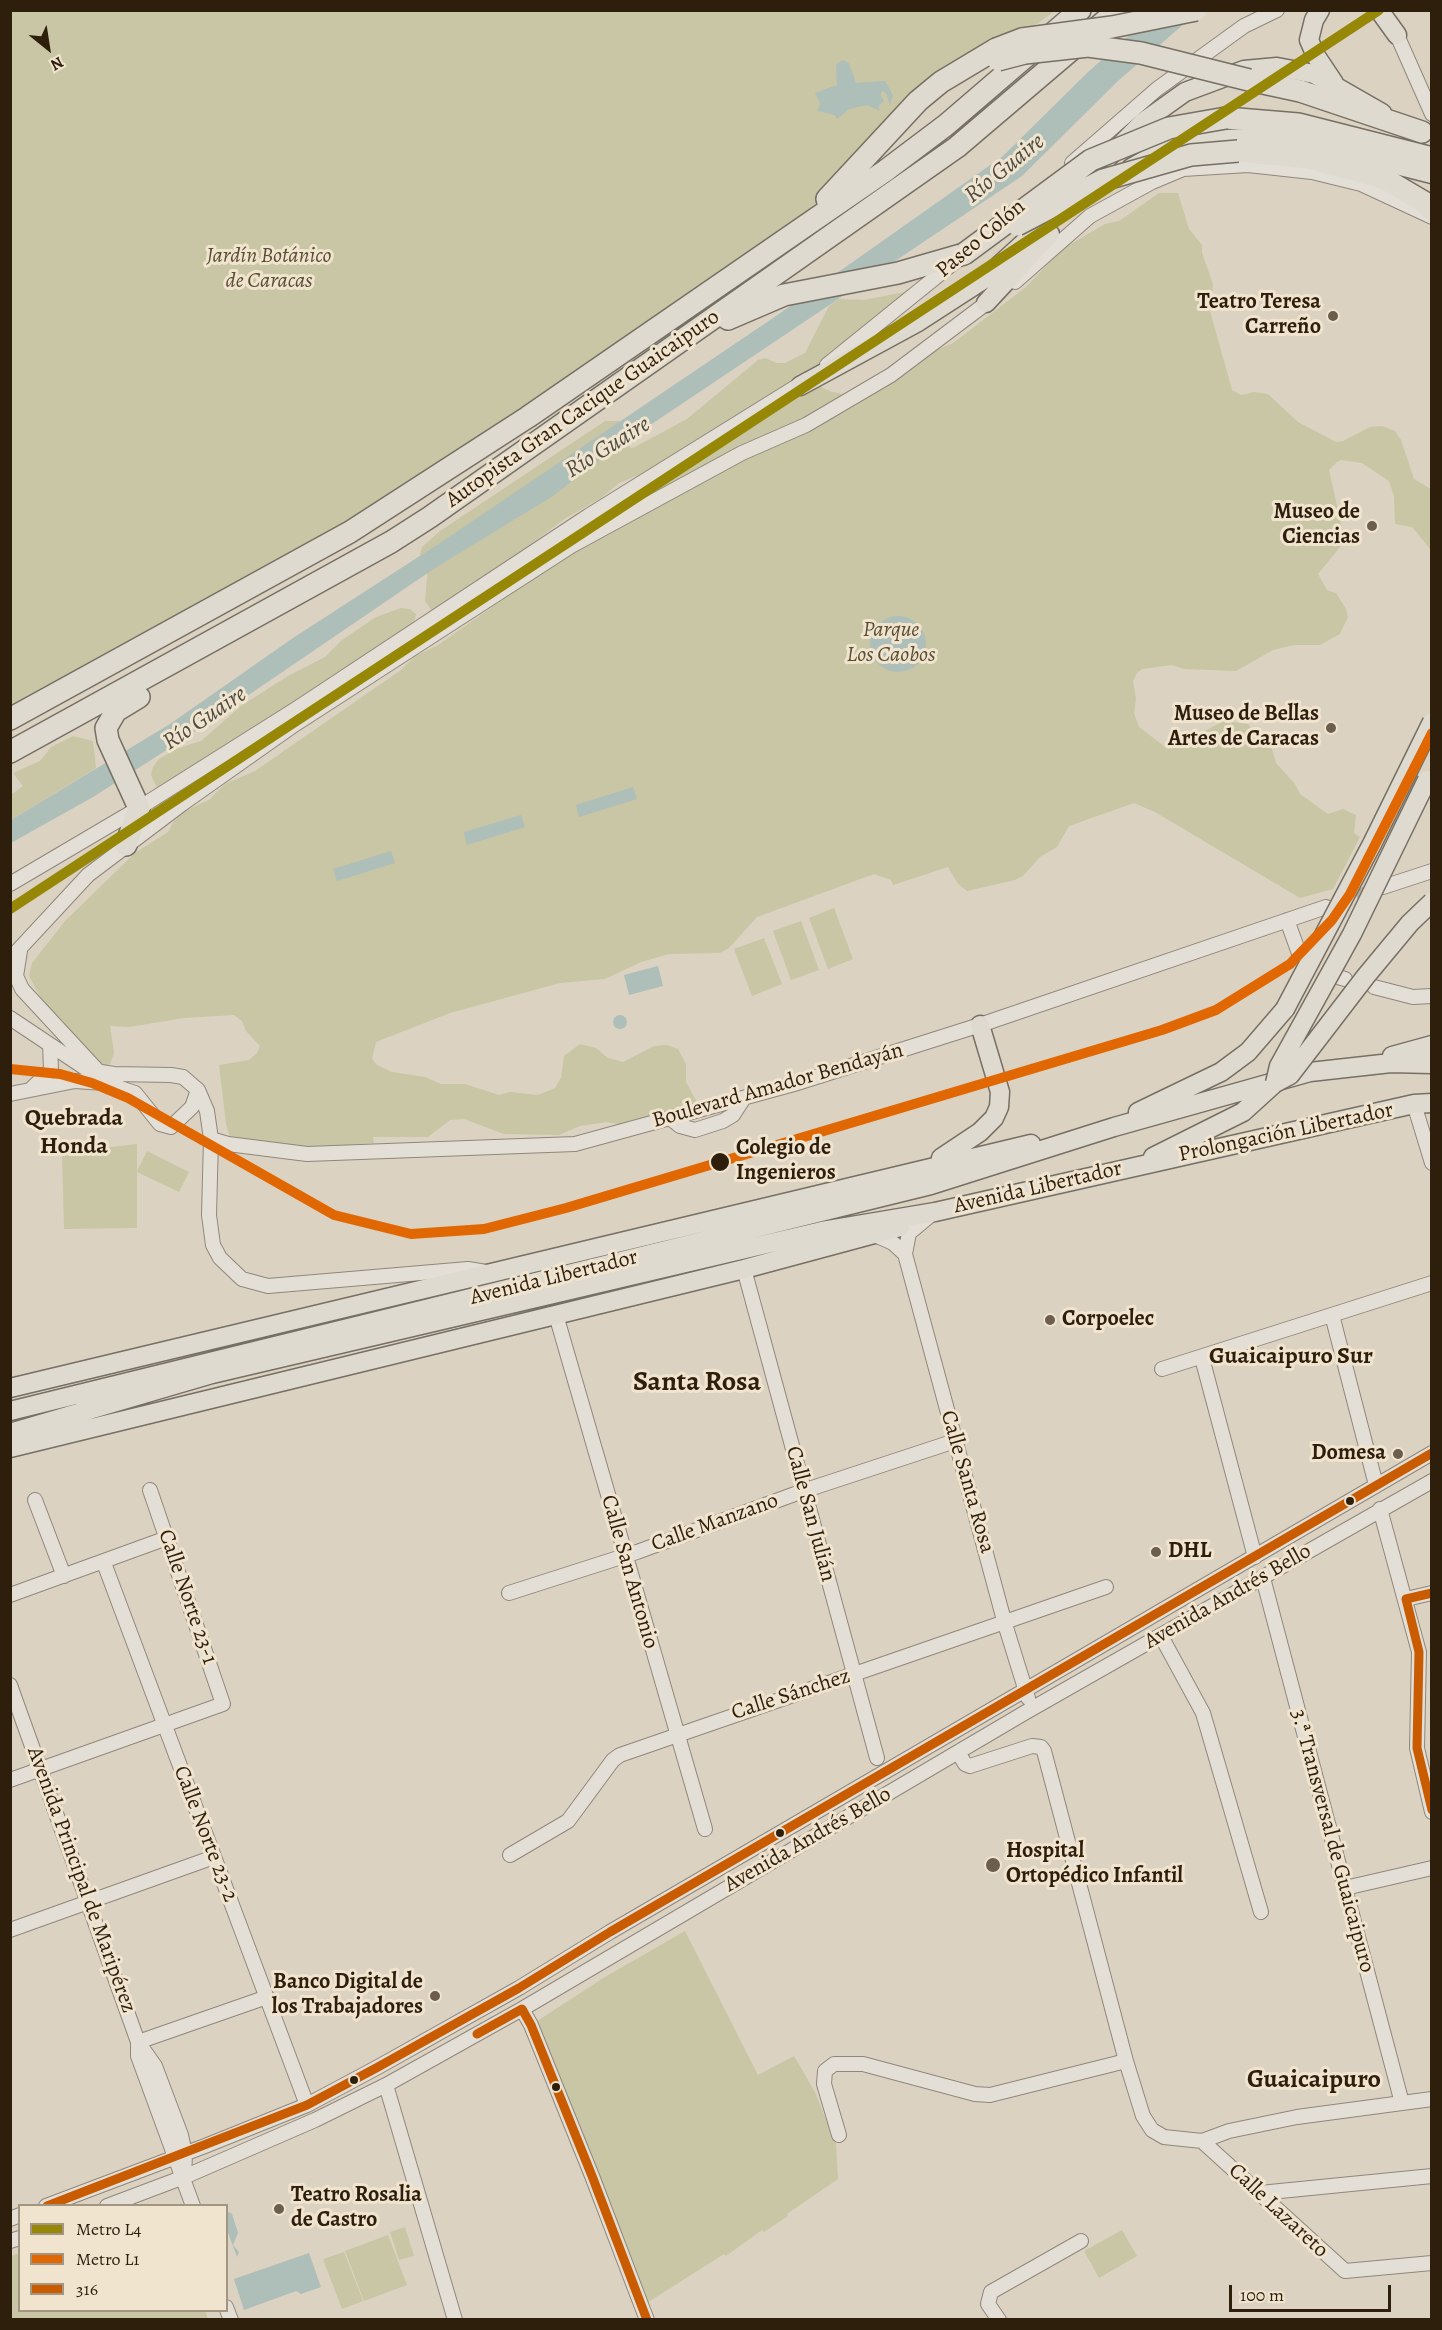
<!DOCTYPE html>
<html>
<head>
<meta charset="utf-8">
<style>
	body { margin:0 }
	#map { position:relative; width:1442px; height:2330px; overflow:hidden; background:#dcd2c1; font-family:Alegreya,serif }
	canvas { display:block }
	.frame { position:absolute; inset:0; border:12px solid #2e1f0d; pointer-events:none }
	.legend { position:absolute; left:18px; top:2204px; width:210px; height:108px; box-sizing:border-box; background:#f0e4cf; border:2px solid #a29581; margin:0; padding:8px 10px; list-style:none; font-size:18px; color:#2e1f0d }
	.legend li { display:flex; align-items:center; gap:12px; height:30px }
	.legend b { width:30px; border:2px solid #a29581 }
	.north { position:absolute; left:18px; top:18px; width:60px; height:60px; -webkit-text-stroke:4px #f0e4cf; paint-order:stroke; rotate:150deg; font-size:16px; font-weight:700; line-height:24px; text-align:center; color:#2e1f0d }
	.north::after { content:''; display:block; margin:auto; width:21px; height:27px; background:#2e1f0d; clip-path:polygon(50% 0,100% 100%,50% 72%,0 100%) }
	.scale { position:absolute; left:1229px; top:2285px; width:162px; height:27px; box-sizing:border-box; border:3px solid #2e1f0d; border-top:0; padding-left:8px; font-size:18px; line-height:21px; white-space:nowrap; color:#2e1f0d; -webkit-text-stroke:4px #f0e4cf; paint-order:stroke }
</style>
</head>
<body>
<div id="map">
<canvas width="1442" height="2330"></canvas>
<div class="frame"></div>
<ul class="legend">
<li><b style="height:8px;background:#968806"></b>Metro L4</li>
<li><b style="height:8px;background:#e06702"></b>Metro L1</li>
<li><b style="height:8px;background:#c95b00"></b>316</li>
</ul>
<div class="north">N</div>
<div class="scale">100 m</div>
</div>
<script>
const ctx = document.querySelector('canvas').getContext('2d');
ctx.lineJoin = 'round';
function fill(path, color) { ctx.fillStyle = color; ctx.fill(path, 'evenodd'); }
const toPath = rows => new Path2D(rows.map(r => 'M' + r).join(''));
function stroke(path, color, width, dash) { ctx.strokeStyle = color; ctx.lineWidth = width; ctx.lineCap = dash ? 'butt' : 'round'; ctx.setLineDash(dash || []); ctx.stroke(path); }
function label(font, color, halo, rows, align = 'center') {
  ctx.font = font + ' Alegreya,serif'; ctx.lineWidth = 6; ctx.setLineDash([]); ctx.textBaseline = 'middle'; ctx.strokeStyle = halo; ctx.fillStyle = color; for (const [text, x, y, turn = 0] of rows) {
    ctx.save(); ctx.translate(x, y); ctx.rotate((+turn || 0) * Math.PI / 180); ctx.textAlign = isNaN(turn) ? turn : align; if (halo) ctx.strokeText(text, 0, 0); ctx.fillText(text, 0, 0); ctx.restore();
  }
}
fill(toPath([
	[11,11,1055,11,1031,28,999,41,809,209,761,245,367,514,11,705],
	[1159,193,1178,193,1189,229,1202,245,1202,253,1213,284,1210,311,1232,390,1241,395,1254,392,1268,394,1298,422,1336,442,1343,441,1370,427,1382,426,1395,431,1401,440,1414,479,1431,489,1431,550,1412,527,1395,524,1394,496,1389,481,1362,463,1341,460,1337,462,1329,470,1345,541,1318,574,1327,590,1336,593,1346,609,1348,617,1340,634,1320,645,1294,645,1273,650,1236,671,1184,669,1172,665,1142,669,1137,673,1133,681,1136,699,1134,713,1139,727,1168,749,1188,745,1201,733,1223,721,1248,724,1256,734,1270,743,1276,763,1295,784,1300,794,1328,814,1343,809,1356,815,1354,833,1360,837,1333,889,1300,898,1155,812,1134,803,1069,826,1057,847,1040,857,1023,876,1015,880,967,891,958,884,948,867,893,885,891,880,874,874,757,917,729,948,720,953,669,954,641,962,605,979,560,983,450,1013,376,1042,372,1059,377,1065,392,1072,425,1077,441,1084,465,1084,499,1095,510,1092,538,1095,555,1088,561,1078,564,1056,580,1044,596,1048,608,1058,623,1062,654,1046,667,1045,678,1049,686,1064,686,1082,698,1104,624,1125,606,1122,580,1126,559,1135,504,1134,464,1119,450,1120,428,1137,373,1137,374,1143,319,1147,231,1141,226,1124,219,1065,249,1060,257,1053,260,1046,246,1031,242,1021,234,1015,184,1018,129,1027,110,1026,114,1053,110,1064,102,1068,47,1010,29,976,32,963,65,921,135,853,168,832,174,821,186,810,209,800,225,784,255,771,401,670,414,657,438,645,630,510,635,497,644,488,651,470,619,483,601,498,566,518,459,598,432,611,425,601,428,568,420,554,422,547,440,531,605,421,620,421,623,440,631,448,635,447,687,419,758,360,765,358,777,363,785,363,805,353,829,306,839,299,864,300,910,291,869,328,832,350,823,359,819,386,832,392,840,393,855,406,870,394,876,375,953,343,1026,287,1062,249,1105,224,1119,221],
	[401,608,410,609,416,614,413,626,163,790,156,786,151,775,153,767,159,759,176,749,201,741,241,706,288,676,325,657,342,640,376,617],
	[73,736,93,741,96,768,11,820,11,795,23,786,13,773,40,761,51,747],
	[834,908,853,959,828,969,809,918],
	[801,921,819,970,791,980,773,931],
	[764,938,782,984,752,996,734,949],
	[137,1144,137,1171,147,1151,189,1172,179,1192,137,1172,137,1228,64,1229,62,1155,87,1150],
	[685,1931,758,2075,794,2056,815,2092,836,2144,838,2179,787,2214,788,2216,764,2232,762,2230,726,2256,724,2254,642,2306,531,2025,605,1977],
	[405,2227,414,2256,399,2260,390,2232],
	[1122,2230,1137,2256,1099,2278,1084,2251],
	[388,2235,407,2285,364,2301,345,2251],
	[344,2252,363,2301,342,2309,323,2259],
	[19,2253,20,2310,205,2310,208,2319,11,2319,11,2256]
]), '#c8c6a4');
fill(toPath([
	[1156,11,1199,11,1119,80,1022,176,604,456,553,496,435,568,184,739,93,797,11,843,11,820,170,724,293,638,446,539,779,314,1003,156,1087,73],
	[843,60,849,63,856,83,885,81,893,95,890,105,886,93,883,91,880,94,884,101,878,107,880,111,867,105,849,109,837,119,835,115,818,111,820,102,815,93,837,85,836,65],
	'870 644a28 28 0 1 1 56 0a28 28 0 1 1-56 0Z',
	[633,787,637,799,579,817,576,805],
	[521,815,525,827,467,845,464,832],
	[391,851,395,863,337,881,333,869],
	[658,966,663,986,629,995,624,975],
	'613 1022a7 7 0 1 1 14 0a7 7 0 1 1-14 0Z',
	[227,2211,232,2214,238,2233,233,2245,239,2252,237,2257,227,2230],
	[309,2253,321,2287,301,2294,296,2291,244,2310,234,2279]
]), '#aebeb9');
stroke(toPath([
	[1337,903,1379,889]
]), '#b9ae9d', 14, [14, 7]);
const minor = toPath([
	[1397,35,1432,114],
	[1072,163,1157,89,1244,26,1277,10],
	[1015,282,1090,216,1152,182,1183,169,1248,165,1312,172,1361,184,1432,217],
	[827,365,957,260],
	[10,884,139,808,296,709,588,516,807,380],
	[1383,887,1432,871],
	[1287,920,1300,956],
	[20,951,16,976,22,989,98,1071],
	[10,959,88,875,182,804,294,725,571,546,742,453,806,425,891,375,992,299],
	[1338,977,1345,979],
	[1374,987,1413,997,1432,996],
	[10,1018,88,1070,114,1074,171,1075,183,1077,198,1090,207,1111,211,1139,209,1215,213,1245,220,1258,242,1279,268,1286,468,1269,486,1272],
	[32,1088,51,1070,50,1045],
	[10,1094,75,1081,105,1083,135,1093,160,1124,171,1127,192,1107,198,1090],
	[1414,1104,1432,1163],
	[671,1119,680,1126,695,1130,723,1121,733,1115,744,1098],
	[211,1139,228,1144,307,1154,575,1144,794,1084,980,1025,1326,907],
	[933,1213,909,1233,905,1254,1005,1624,1028,1698],
	[875,1235,893,1243,905,1254],
	[744,1269,877,1758],
	[556,1315,705,1829],
	[1332,1315,1376,1485],
	[1202,1358,1255,1557],
	[1162,1369,1432,1283],
	[35,1500,64,1576],
	[1380,1509,1419,1652,1417,1748,1432,1812],
	[104,1563,307,2105],
	[1263,1578,1402,2103],
	[509,1593,637,1552,803,1491,955,1441],
	[10,1595,167,1538],
	[1406,1599,1432,1593],
	[1161,1636,1203,1713,1261,1912],
	[10,1685,138,2042,155,2066,181,2135,185,2154,184,2177],
	[958,1752,965,1764,970,1766,1032,1746,1041,1747,1044,1751,1126,2061,1143,2116,1152,2130,1164,2137,1202,2141,1345,2271,1432,2263],
	[10,1780,223,1704,150,1490],
	[510,1855,568,1821,613,1760,620,1755,1106,1587],
	[1345,1888,1432,1868],
	[10,1930,214,1857],
	[522,2009,531,2025,592,2176,647,2320],
	[138,2042,267,1997],
	[138,2044,138,2056,193,2206],
	[386,2085,455,2320],
	[839,2135,824,2084,825,2071,834,2064,863,2064,975,2094,990,2095,1126,2061],
	[1202,2141,1229,2131,1297,2117,1432,2099],
	[1260,2193,1432,2176],
	[46,2206,205,2146,307,2105,378,2067,519,1988,610,1932,1432,1453],
	[107,2206,184,2177,315,2120,386,2085,522,2009,1026,1712,1432,1481],
	[10,2219,20,2215],
	[10,2241,20,2238],
	[226,2307,231,2320],
	[999,2320,988,2304,991,2292,1081,2241]
]);
const major = toPath([
	[1320,10,1314,20,1309,40,1316,56,1334,83],
	[1379,10,1397,35],
	[1131,168,1168,147,1194,140,1287,137,1432,174],
	[986,303,1050,234],
	[800,386,918,322,983,280,1027,240,1143,122,1185,92,1244,70,1277,67,1314,74,1382,113],
	[1392,1056,1432,1045],
	[1138,1112,1221,1072,1248,1052,1285,1009],
	[1153,1157,1243,1112,1275,1083],
	[941,1158,980,1132,994,1118,999,1107,1000,1092,980,1025],
	[212,1374,822,1231,935,1212,1414,1104,1432,1103],
	[10,1388,1031,1144],
	[10,1411,931,1185,1114,1127,1310,1072,1391,1063,1432,1064],
	[10,1433,222,1371],
	[10,1448,744,1269,900,1227]
]);
const highway = toPath([
	[1249,80,1300,91,1422,132],
	[1226,118,1298,124,1432,158],
	[1238,151,1309,158,1385,179,1424,202,1432,210],
	[827,199,918,101,941,82,996,49],
	[728,319,784,295,898,273,964,254],
	[10,719,350,532,528,417,885,171,946,125,1080,10],
	[10,752,391,542,430,517,957,147,1118,10],
	[126,845,139,808,108,740,106,728,116,711,139,697]
]);
stroke(minor, '#8f877c', 16);
stroke(major, '#766f64', 21);
stroke(highway, '#766f64', 24);
stroke(minor, '#e4dfd6', 14);
stroke(major, '#dfdacf', 18);
stroke(highway, '#dfdacf', 21);
const majorBridge = toPath([
	[1285,1009,1372,844,1432,722],
	[1275,1083,1279,1066,1352,934,1427,780],
	[1275,1083,1290,1075,1366,976,1410,923,1432,902]
]);
const highwayBridge = toPath([
	[996,49,1022,39,1112,27,1196,10],
	[998,60,1025,53,1088,46,1141,53,1249,80],
	[1017,225,1103,180,1191,155,1238,151],
	[964,254,1091,160,1169,128,1226,118]
]);
stroke(majorBridge, '#766f64', 21, []);
stroke(highwayBridge, '#766f64', 24, []);
stroke(majorBridge, '#dfdacf', 18);
stroke(highwayBridge, '#dfdacf', 21);
stroke(toPath([
	[1432,1593,1406,1599,1419,1652,1417,1748,1432,1810],
	[477,2034,522,2009,531,2025,592,2176,647,2320],
	[47,2206,307,2105,378,2067,519,1988,610,1932,1432,1453]
]), '#c95b00', 9);
stroke(toPath([
	[10,909,1379,10]
]), '#968806', 10);
stroke(toPath([
	[10,1069,60,1074,92,1083,128,1098,334,1215,411,1234,484,1229,566,1208,1162,1030,1216,1010,1290,964,1332,920,1350,894,1432,733]
]), '#e06702', 10);
for (const [x, y, r, color] of [
	[1333,316,6,"#6b5e4c"],
	[1372,526,6,"#6b5e4c"],
	[1331,728,6,"#6b5e4c"],
	[720,1162,10,"#2e1f0d"],
	[1050,1320,6,"#6b5e4c"],
	[1398,1454,6,"#6b5e4c"],
	[1350,1501,5,"#2e1f0d"],
	[1156,1552,6,"#6b5e4c"],
	[780,1833,5,"#2e1f0d"],
	[993,1865,8,"#6b5e4c"],
	[435,1996,6,"#6b5e4c"],
	[354,2080,5,"#2e1f0d"],
	[556,2087,5,"#2e1f0d"],
	[279,2209,6,"#6b5e4c"]
]) { const dot = new Path2D(); dot.arc(x, y, r, 0, 2 * Math.PI); ctx.fillStyle = color; ctx.fill(dot); stroke(dot, '#f0e4cf', 2); }
label('22px', '#2e1f0d', '#f0e4cf', [
	["Paseo Colón",981,239,-40],
	["Autopista Gran Cacique Guaicaipuro",583,409,-35],
	["Boulevard Amador Bendayán",778,1086,-16],
	["Prolongación Libertador",1286,1133,-12],
	["Avenida Libertador",1038,1188,-13],
	["Avenida Libertador",554,1278,-14],
	["Calle Santa Rosa",967,1482,74],
	["Calle San Julián",810,1514,75],
	["Calle Manzano",715,1523,-20],
	["Calle San Antonio",629,1572,74],
	["Calle Norte 23-1",187,1597,71],
	["Avenida Andrés Bello",1228,1597,-30],
	["Calle Sánchez",791,1695,-18],
	["Calle Norte 23-2",205,1834,69],
	["Avenida Andrés Bello",808,1840,-30],
	["3.ª Transversal de Guaicaipuro",1332,1841,75],
	["Avenida Principal de Maripérez",81,1880,70],
	["Calle Lazareto",1278,2211,43]
]);
label('italic 22px', '#574e33', '#f0e4cf', [
	["Jardín Botánico",269,257],
	["de Caracas",269,282],
	["Parque",891,631],
	["Los Caobos",891,656]
]);
label('bold 22px', '#2e1f0d', '#f0e4cf', [
	["Teatro Teresa",1321,303],
	["Carreño",1321,328],
	["Museo de",1360,513],
	["Ciencias",1360,538],
	["Museo de Bellas",1319,715],
	["Artes de Caracas",1319,740],
	["Corpoelec",1062,1320,"left"],
	["Domesa",1386,1454],
	["DHL",1168,1552,"left"],
	["Hospital",1006,1852,"left"],
	["Ortopédico Infantil",1006,1877,"left"],
	["Banco Digital de",423,1983],
	["los Trabajadores",423,2008],
	["Teatro Rosalia",291,2196,"left"],
	["de Castro",291,2221,"left"]
], 'right');
label('bold 22px', '#2e1f0d', '#f0e4cf', [
	["Colegio de",736,1149],
	["Ingenieros",736,1174]
], 'left');
label('italic 24px', '#4e4c40', '#f0e4cf', [
	["Río Guaire",1005,169,-39],
	["Río Guaire",608,448,-32],
	["Río Guaire",205,719,-34]
]);
label('bold 24px', '#2e1f0d', '#f0e4cf', [
	["Quebrada",74,1119],
	["Honda",74,1147],
	["Guaicaipuro Sur",1291,1357]
]);
label('bold 26px', '#2e1f0d', '#f0e4cf', [
	["Guaicaipuro",1314,2081]
]);
label('bold 28px', '#2e1f0d', '#f0e4cf', [
	["Santa Rosa",697,1383]
]);
</script>
</body>
</html>
